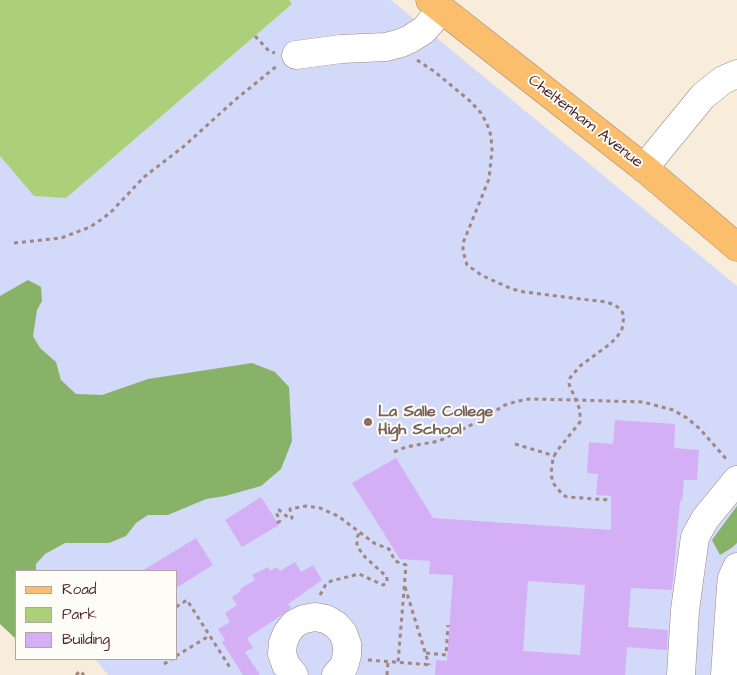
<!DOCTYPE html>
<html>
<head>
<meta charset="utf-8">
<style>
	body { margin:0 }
	#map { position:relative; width:737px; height:675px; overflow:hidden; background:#f8ecda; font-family:"Architects Daughter",sans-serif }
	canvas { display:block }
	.legend { position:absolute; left:15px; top:570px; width:162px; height:90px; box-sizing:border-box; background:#fdfcf7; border:1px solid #b5a4a5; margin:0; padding:6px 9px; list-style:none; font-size:15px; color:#4a1f2b }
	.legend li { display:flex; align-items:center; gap:10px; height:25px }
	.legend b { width:25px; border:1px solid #b5a4a5 }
</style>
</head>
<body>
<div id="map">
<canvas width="737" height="675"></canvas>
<ul class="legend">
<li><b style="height:6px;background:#fabe6d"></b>Road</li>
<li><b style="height:14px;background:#acd079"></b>Park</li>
<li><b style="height:14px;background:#d5aff5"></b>Building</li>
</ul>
</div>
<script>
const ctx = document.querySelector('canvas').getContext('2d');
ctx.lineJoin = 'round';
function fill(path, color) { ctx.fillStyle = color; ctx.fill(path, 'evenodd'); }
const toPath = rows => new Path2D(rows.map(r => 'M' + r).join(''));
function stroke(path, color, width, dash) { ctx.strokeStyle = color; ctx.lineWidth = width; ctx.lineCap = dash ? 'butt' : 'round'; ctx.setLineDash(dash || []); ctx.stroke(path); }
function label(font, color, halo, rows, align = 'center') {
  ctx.font = font + ' "Architects Daughter",sans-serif'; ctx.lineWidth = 4; ctx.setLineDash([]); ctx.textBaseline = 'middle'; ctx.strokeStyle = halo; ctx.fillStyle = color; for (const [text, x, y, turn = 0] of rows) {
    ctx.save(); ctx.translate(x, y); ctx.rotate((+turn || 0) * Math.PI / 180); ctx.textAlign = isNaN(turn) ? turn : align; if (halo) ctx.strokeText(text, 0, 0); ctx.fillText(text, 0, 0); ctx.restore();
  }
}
fill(toPath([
	[0,0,391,0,737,286,737,675,108,675,95,659,176,659,176,571,16,571,0,558]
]), '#d2d9f9');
fill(toPath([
	[0,0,289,0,292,4,66,198,34,196,0,156]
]), '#acd079');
fill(toPath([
	[28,280,41,287,42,301,37,310,33,336,40,348,56,362,61,380,76,394,102,395,148,379,252,363,275,372,289,387,292,441,281,469,261,486,225,496,206,499,168,515,148,515,136,523,126,536,109,543,65,543,45,554,36,564,36,571,16,571,16,639,0,624,0,296],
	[737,506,737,543,733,547,720,555,712,540]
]), '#89b269');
fill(toPath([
	[615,420,675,424,674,448,699,450,697,480,684,480,682,501,680,501,672,590,631,588,628,627,668,630,667,650,627,647,625,675,435,675,436,660,447,661,453,575,429,574,430,561,400,559,352,483,396,458,433,518,611,530,611,496,596,495,598,474,587,473,589,442,613,444],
	[528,581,585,585,580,655,523,651],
	[261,497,279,525,242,547,225,520],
	[196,538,213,565,176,588,176,571,142,571],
	[295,562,301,572,313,565,322,580,288,604,291,608,279,617,247,638,253,648,245,652,260,675,243,675,222,642,225,640,218,629,230,622,225,613,237,605,232,597,241,591,240,589,255,580,252,575,268,567,270,571,277,567,280,571]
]), '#d5aff5');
const minor = toPath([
	[296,55,341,49,386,47,401,43,410,39,424,30,442,9],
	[644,168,703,96,723,80,737,74],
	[294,675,286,665,282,654,283,643,287,633,294,624,304,619,315,617,326,619,336,625,343,633,347,644,347,655,344,666,336,675],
	[681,675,685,610,695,537,705,519,737,480],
	[725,675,731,587,732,578,737,567]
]);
const major = toPath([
	[430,0,644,168,737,247]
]);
stroke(minor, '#a18682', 29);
stroke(major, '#a18682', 29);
stroke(toPath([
	[255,36,269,51,275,53],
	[417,60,435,72,470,101,481,113,487,124,491,136,492,150,489,179,463,243,463,251,467,265,483,276,512,289,524,292,606,302,615,305,621,310,624,316,622,329,617,337,610,344,580,366,570,378,569,384,580,410,580,422,557,451,553,458,551,474,553,483,563,495,567,497,611,500],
	[14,243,61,238,90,227,102,219,111,212,144,177,183,147,235,100,278,65],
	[515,444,555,456],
	[394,452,406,447,439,441,479,421,505,405,518,401,530,399,576,400,643,402,673,410,687,418,700,429,728,461],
	[277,523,280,521,276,512,279,510,290,519,292,518,290,509,306,506,320,508,338,516,374,543,389,549,395,561,406,565,398,663],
	[405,587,429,665],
	[320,595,326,584,331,581,359,574,383,585,387,583,387,577,365,557,357,546,357,538,359,533],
	[176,607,187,600,231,669],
	[426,653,446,655,448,625],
	[176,656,209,636],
	[368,660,432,665],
	[164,664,172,659],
	[76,675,80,671,84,675],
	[387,675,388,662]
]), '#a18682', 3, [4, 4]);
stroke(minor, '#fff', 28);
stroke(major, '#fabe6d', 28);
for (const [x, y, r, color] of [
	[368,422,5,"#8d6e63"]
]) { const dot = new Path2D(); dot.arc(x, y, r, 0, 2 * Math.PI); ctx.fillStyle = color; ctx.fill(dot); stroke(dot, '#fdfcf7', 2); }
label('16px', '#4a1f2b', '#fdfcf7', [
	["Cheltenham Avenue",585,122,38]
]);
label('bold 16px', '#785e54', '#fdfcf7', [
	["La Salle College",378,413],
	["High School",378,431]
], 'left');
</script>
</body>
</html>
